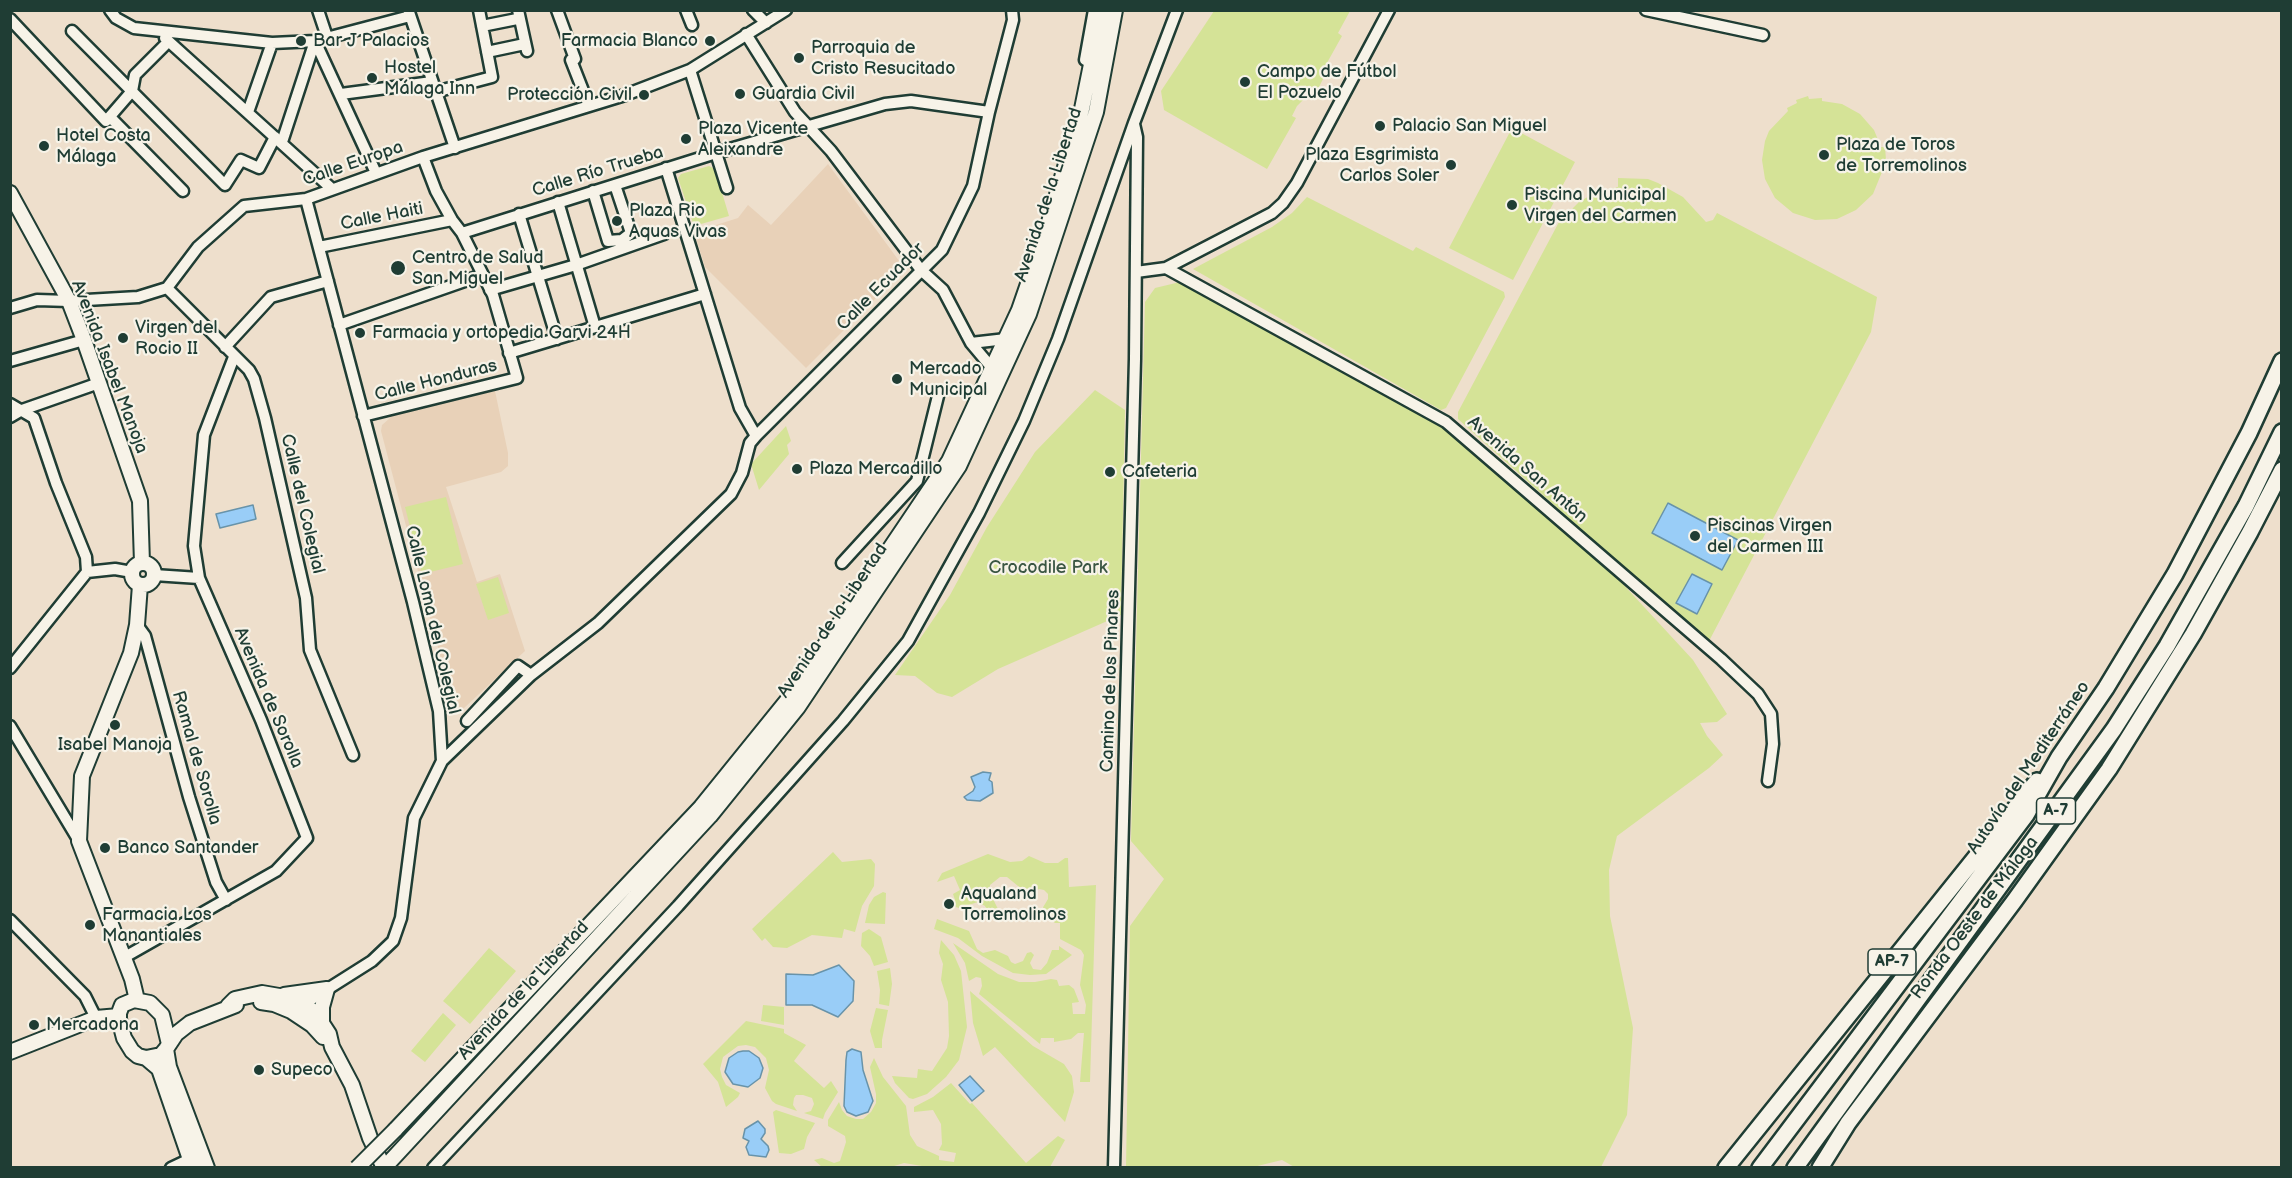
<!DOCTYPE html>
<html>
<head>
<meta charset="utf-8">
<style>
	body { margin:0 }
	#map { position:relative; width:2292px; height:1178px; overflow:hidden; background:#eedfcc; font-family:"Balsamiq Sans",sans-serif }
	canvas { display:block }
	.frame { position:absolute; inset:0; border:12px solid #1f3d34; pointer-events:none }
</style>
</head>
<body>
<div id="map">
<canvas width="2292" height="1178"></canvas>
<div class="frame"></div>
</div>
<script>
const ctx = document.querySelector('canvas').getContext('2d');
ctx.lineJoin = 'round';
function fill(path, color) { ctx.fillStyle = color; ctx.fill(path, 'evenodd'); }
const toPath = rows => new Path2D(rows.map(r => 'M' + r).join(''));
function stroke(path, color, width, dash) { ctx.strokeStyle = color; ctx.lineWidth = width; ctx.lineCap = dash ? 'butt' : 'round'; ctx.setLineDash(dash || []); ctx.stroke(path); }
function label(font, color, halo, rows, align = 'center') {
  ctx.font = font + ' "Balsamiq Sans",sans-serif'; ctx.lineWidth = 4.5; ctx.setLineDash([]); ctx.textBaseline = 'middle'; ctx.strokeStyle = halo; ctx.fillStyle = color; for (const [text, x, y, turn = 0] of rows) {
    ctx.save(); ctx.translate(x, y); ctx.rotate((+turn || 0) * Math.PI / 180); ctx.textAlign = isNaN(turn) ? turn : align; if (halo) ctx.strokeText(text, 0, 0); ctx.fillText(text, 0, 0); ctx.restore();
  }
}
fill(toPath([
	[828,164,905,269,806,368,705,267,694,232,738,218,748,205,771,225],
	[495,391,508,453,508,466,501,472,446,487,477,582,500,574,525,651,463,709,458,710,453,704,381,431,382,425,390,418,390,416]
]), '#e8d1b8');
fill(toPath([
	[1214,11,1350,11,1338,33,1342,36,1323,70,1326,73,1313,99,1306,97,1297,106,1292,116,1296,118,1267,169,1164,110,1161,91],
	[1808,96,1809,99,1822,98,1822,101,1842,104,1860,114,1874,130,1881,147,1885,147,1886,160,1882,161,1882,172,1873,194,1856,210,1837,219,1815,220,1793,213,1775,198,1765,179,1762,160,1765,141,1769,131,1788,111,1787,108,1797,103,1796,100],
	[1512,128,1575,162,1513,280,1449,248],
	[709,166,715,169,729,216,694,226,678,178,681,174],
	[1618,178,1648,179,1658,183,1683,197,1706,222,1713,220,1717,213,1877,297,1871,332,1708,643,1458,419,1458,412,1559,222,1579,202,1591,195,1618,187],
	[1307,197,1413,251,1416,247,1504,292,1505,297,1446,408,1441,410,1193,269,1272,227,1292,213],
	[1180,282,1441,423,1621,582,1693,660,1727,714,1717,722,1700,723,1707,736,1723,755,1709,768,1617,836,1609,870,1610,916,1633,1028,1627,1115,1601,1167,1296,1168,1282,1160,1249,1168,1126,1168,1130,926,1164,879,1131,841,1145,302,1155,288],
	[1095,390,1125,410,1121,615,998,669,952,697,937,693,915,676,895,675,950,595,987,527,1035,452],
	[786,426,791,441,787,445,789,454,759,490,751,464],
	[446,497,463,564,422,574,405,507],
	[498,577,509,613,488,620,476,584],
	[833,852,842,862,871,859,875,864,874,886,862,906,855,932,844,929,842,938,812,935,787,948,773,947,765,938,762,941,752,929],
	[988,854,1010,862,1022,861,1029,856,1045,863,1058,863,1065,858,1068,858,1069,887,1096,885,1090,1082,1080,1082,1084,1033,1078,1033,1071,1039,1054,1042,1054,1038,1041,1038,1040,1044,979,994,982,986,981,978,976,977,969,981,965,963,953,943,998,974,1019,982,1035,982,1051,979,1057,980,1059,986,1069,985,1074,989,1079,1002,1072,1003,1073,1014,1085,1014,1086,1005,1080,985,1084,955,1081,950,1060,939,1060,923,1055,923,1043,912,1042,909,1048,899,1048,894,1044,890,1039,889,1029,895,1007,877,1000,877,990,885,990,893,998,909,997,914,994,917,989,916,985,906,978,902,959,908,946,904,955,900,953,894,960,890,954,876,937,882,942,873],
	[883,892,886,893,885,924,865,923,869,905,874,897],
	[937,919,969,931,977,949,983,953,995,950,1008,956,1011,962,1015,964,1023,961,1027,953,1031,952,1034,955,1030,963,1033,969,1041,970,1047,963,1052,950,1059,950,1059,946,1072,955,1046,974,1030,975,1013,973,982,956,958,938,934,929],
	[869,929,881,937,888,962,874,966,870,956,861,946,862,933],
	[941,940,954,955,961,971,967,1027,959,1060,946,1077,927,1094,913,1099,909,1098,895,1083,892,1076,917,1078,918,1069,932,1071,947,1048,949,1036,948,1002,941,980,943,964,939,953],
	[489,948,516,971,470,1024,443,1001],
	[890,968,892,984,889,1006,879,1004,880,990,877,971],
	[970,991,1033,1046,1064,1064,1072,1076,1074,1092,1065,1122,995,1047,983,1056,973,1023],
	[763,1005,784,1007,784,1025,761,1021],
	[876,1008,888,1010,882,1040,882,1048,875,1048,870,1031],
	[443,1013,456,1025,425,1062,411,1051],
	[746,1021,784,1029,784,1033,806,1045,794,1061,824,1088,831,1081,838,1092,825,1113,823,1119,804,1113,811,1111,814,1104,812,1098,803,1095,796,1095,794,1098,793,1105,797,1111,776,1104,772,1101,765,1088,769,1070,766,1058,755,1047,746,1045,738,1046,723,1057,720,1069,722,1077,726,1085,740,1093,738,1097,726,1107,718,1082,703,1064],
	[874,1058,883,1077,906,1106,910,1135,917,1146,939,1156,939,1160,954,1162,956,1153,939,1150,942,1144,941,1124,933,1110,914,1112,914,1107,933,1097,951,1083,970,1104,972,1103,1026,1163,1058,1136,1065,1140,1050,1167,934,1168,904,1163,891,1167,822,1167,814,1160,822,1158,834,1163,840,1161,846,1142,845,1136,828,1126,828,1120,839,1102,842,1110,847,1116,856,1119,863,1119,871,1112,876,1103,876,1094,870,1067],
	[776,1110,815,1123,807,1137,804,1149,791,1154,779,1153,773,1112]
]), '#d5e397');
const water = toPath([
	[1668,503,1738,540,1722,570,1652,533,1668,503],
	[253,505,256,519,220,528,216,514,253,505],
	[1692,574,1712,584,1697,614,1676,603,1692,574],
	[983,772,991,773,989,780,992,782,993,793,980,801,967,800,964,797,973,791,975,787,971,777,983,772],
	[839,965,854,981,853,1001,838,1017,812,1005,786,1005,786,974,813,975,839,965],
	[852,1049,861,1052,863,1070,873,1101,868,1112,856,1116,847,1112,844,1106,846,1060,847,1052,852,1049],
	[743,1051,749,1051,759,1058,763,1068,760,1078,748,1087,733,1084,725,1072,729,1058,738,1052,743,1051],
	[970,1076,984,1091,972,1101,959,1085,970,1076],
	[758,1121,765,1129,765,1133,761,1139,768,1146,769,1150,766,1157,749,1155,746,1147,749,1141,743,1138,745,1129,758,1121]
]);
fill(water, '#99cdf7');
stroke(water, '#6893a9', 1.5);
const minor = toPath([
	[110,10,116,18,134,28,272,43,315,41,410,16],
	[318,10,327,37],
	[518,10,527,51],
	[557,10,575,59],
	[686,10,692,25],
	[753,10,766,23],
	[1646,10,1763,35],
	[409,12,455,148],
	[10,19,106,121,132,91,135,75,168,42],
	[482,26,517,19],
	[72,31,225,185,241,160,259,168,275,137],
	[746,34,795,112,831,151,921,270,943,290,971,343,992,368],
	[165,38,332,189],
	[315,41,376,173],
	[487,52,520,45],
	[571,60,589,106],
	[1085,60,1094,10],
	[690,70,727,188],
	[435,92,492,77,479,10],
	[341,94,432,82],
	[248,112,272,43],
	[110,117,183,191],
	[282,142,315,41],
	[666,168,740,408,756,436],
	[593,191,608,241,622,240,631,233,615,185],
	[558,202,595,327],
	[519,214,557,339],
	[462,233,716,153,885,104,911,101,989,112],
	[319,247,452,220],
	[1166,268,1446,422,1721,659,1758,694,1771,714,1773,744,1768,781],
	[1136,272,1166,268,1272,213,1283,203,1297,183,1389,10],
	[167,288,249,370,254,379,265,418,306,598,310,650,353,755],
	[490,290,576,265,664,234],
	[10,308,37,300,69,301,138,297,167,288,198,247,244,206,306,199,423,157,625,95,690,70,786,10],
	[339,325,482,275],
	[971,343,1006,339],
	[225,347,271,297,328,281],
	[509,353,705,294],
	[10,361,84,340],
	[10,404,34,418,56,483,86,557,87,572],
	[363,416,517,378,493,295,462,233,452,220,436,191,423,157],
	[10,417,22,410,99,383],
	[842,563,917,481,939,392],
	[154,575,199,578],
	[137,625,145,636,189,797,216,882,226,900],
	[10,668,87,572,115,569,132,572],
	[531,675,598,623,731,494,742,473,750,443,756,436,942,250,973,186,989,112,1013,20,1012,10],
	[10,726,79,841],
	[442,761,531,675,518,666,467,721],
	[10,920,85,996,96,1018],
	[123,958,276,871,307,838,261,720,199,578,194,546,204,435,234,357],
	[304,1004,372,961,393,941,401,918,414,818,442,761,439,711,413,602,306,199],
	[171,1168,190,1159],
	[433,1168,678,906,843,721,908,641,979,513,1024,421,1058,339,1134,123,1177,10],
	[1114,1168,1135,359,1137,137,1134,124]
]);
const major = toPath([
	[10,193,69,301,84,340,140,501,142,563],
	'132 574a11 11 0 1 1 22 0a11 11 0 1 1-22 0Z',
	[284,995,327,989,322,1007,322,1023],
	[137,1000,132,979,79,841,82,776,131,653,137,625,140,585],
	[261,1002,274,1004,291,1011,312,1025,323,1037],
	[228,1006,235,999,262,993,285,997,304,1004,316,1014,329,1034,332,1047,352,1085,370,1138,384,1168,710,816,798,707,959,466,1029,314,1096,112,1115,10],
	[169,1044,162,1015,150,1003,134,1000,122,1005,119,1013,119,1019,124,1038,132,1051,138,1056,146,1058,161,1055,166,1049,176,1034,190,1023,236,1005],
	[166,1049,169,1067,207,1168],
	[10,1052,96,1018,119,1016],
	[146,1058,159,1069,193,1168],
	[395,1130,701,807,790,697,949,461,1019,310,1047,229,1082,109,1102,10]
]);
const highway = toPath([
	[1726,1168,2037,781],
	[1760,1168,2026,815,2059,757,2106,688,2175,574,2249,433,2282,361],
	[1795,1168,2114,729,2167,646,2246,506,2282,432],
	[1820,1168,1848,1123,2015,900,2109,769,2193,634,2250,532,2282,470]
]);
stroke(minor, '#1f3d34', 15);
stroke(major, '#1f3d34', 18);
stroke(highway, '#1f3d34', 20);
stroke(minor, '#f7f3e8', 10);
stroke(major, '#f7f3e8', 14);
stroke(highway, '#f7f3e8', 15);
const majorBridge = toPath([
	[357,1168,395,1130]
]);
stroke(majorBridge, '#1f3d34', 18, []);
stroke(majorBridge, '#f7f3e8', 14);
for (const [x, y, r, color] of [
	[301,41,6,"#1f3d34"],
	[710,41,6,"#1f3d34"],
	[799,58,6,"#1f3d34"],
	[372,78,6,"#1f3d34"],
	[1245,82,6,"#1f3d34"],
	[740,94,6,"#1f3d34"],
	[644,95,6,"#1f3d34"],
	[1380,126,6,"#1f3d34"],
	[686,139,6,"#1f3d34"],
	[44,146,6,"#1f3d34"],
	[1824,155,6,"#1f3d34"],
	[1451,165,6,"#1f3d34"],
	[1512,205,6,"#1f3d34"],
	[617,221,6,"#1f3d34"],
	[398,268,8,"#1f3d34"],
	[360,333,6,"#1f3d34"],
	[123,338,6,"#1f3d34"],
	[897,379,6,"#1f3d34"],
	[797,469,6,"#1f3d34"],
	[1110,472,6,"#1f3d34"],
	[1695,536,6,"#1f3d34"],
	[115,725,6,"#1f3d34"],
	[105,848,6,"#1f3d34"],
	[949,904,6,"#1f3d34"],
	[90,925,6,"#1f3d34"],
	[34,1025,6,"#1f3d34"],
	[259,1070,6,"#1f3d34"]
]) { const dot = new Path2D(); dot.arc(x, y, r, 0, 2 * Math.PI); ctx.fillStyle = color; ctx.fill(dot); stroke(dot, '#f7f3e8', 2); }
for (const [x, y, w] of [
	[2056,811,39],
	[1892,962,48]
]) { const box = new Path2D(); box.roundRect(x - w / 2, y - 13, w, 26, 4.5); ctx.fillStyle = '#f7f3e8'; ctx.fill(box); stroke(box, '#1f3d34', 1.5); }
label('bold 16px', '#1f3d34', null, [
	["A-7",2056,811],
	["AP-7",1892,962]
]);
label('18px', '#1f3d34', '#f7f3e8', [
	["Bar J Palacios",313,41],
	["Farmacia Blanco",698,41,"right"],
	["Parroquia de",811,48],
	["Cristo Resucitado",811,69],
	["Hostel",384,68],
	["Málaga Inn",384,89],
	["Campo de Fútbol",1257,72],
	["El Pozuelo",1257,93],
	["Guardia Civil",752,94],
	["Protección Civil",632,95,"right"],
	["Palacio San Miguel",1392,126],
	["Plaza Vicente",698,129],
	["Aleixandre",698,150],
	["Hotel Costa",56,136],
	["Málaga",56,157],
	["Plaza de Toros",1836,145],
	["de Torremolinos",1836,166],
	["Plaza Esgrimista",1439,155,"right"],
	["Carlos Soler",1439,176,"right"],
	["Piscina Municipal",1524,195],
	["Virgen del Carmen",1524,216],
	["Plaza Rio",629,211],
	["Aquas Vivas",629,232],
	["Centro de Salud",412,258],
	["San Miguel",412,279],
	["Virgen del",135,328],
	["Rocio II",135,349],
	["Farmacia y ortopedia Garvi 24H",372,333],
	["Mercado",909,369],
	["Municipal",909,390],
	["Plaza Mercadillo",809,469],
	["Cafeteria",1122,472],
	["Piscinas Virgen",1707,526],
	["del Carmen III",1707,547],
	["Isabel Manoja",115,745,"center"],
	["Banco Santander",117,848],
	["Aqualand",961,894],
	["Torremolinos",961,915],
	["Farmacia Los",102,915],
	["Manantiales",102,936],
	["Mercadona",46,1025],
	["Supeco",271,1070]
], 'left');
label('18px', '#1f3d34', '#f7f3e8', [
	["Calle Europa",353,164,-19],
	["Calle Río Trueba",598,172,-17],
	["Avenida de la Libertad",1049,195,-72],
	["Calle Haiti",382,217,-11],
	["Calle Ecuador",881,287,-45],
	["Avenida Isabel Manoja",109,367,69],
	["Calle Honduras",436,381,-14],
	["Avenida San Antón",1527,470,41],
	["Calle del Colegial",302,504,77],
	["Calle Loma del Colegial",432,620,77],
	["Avenida de la Libertad",833,621,-56],
	["Camino de los Pinares",1111,681,-88],
	["Avenida de Sorolla",268,698,67],
	["Ramal de Sorolla",196,758,74],
	["Autovía del Mediterráneo",2029,768,-56],
	["Ronda Oeste de Málaga",1975,918,-53],
	["Avenida de la Libertad",524,991,-47]
]);
label('18px', '#3a5643', '#f7f3e8', [
	["Crocodile Park",1048,568]
]);
</script>
</body>
</html>
